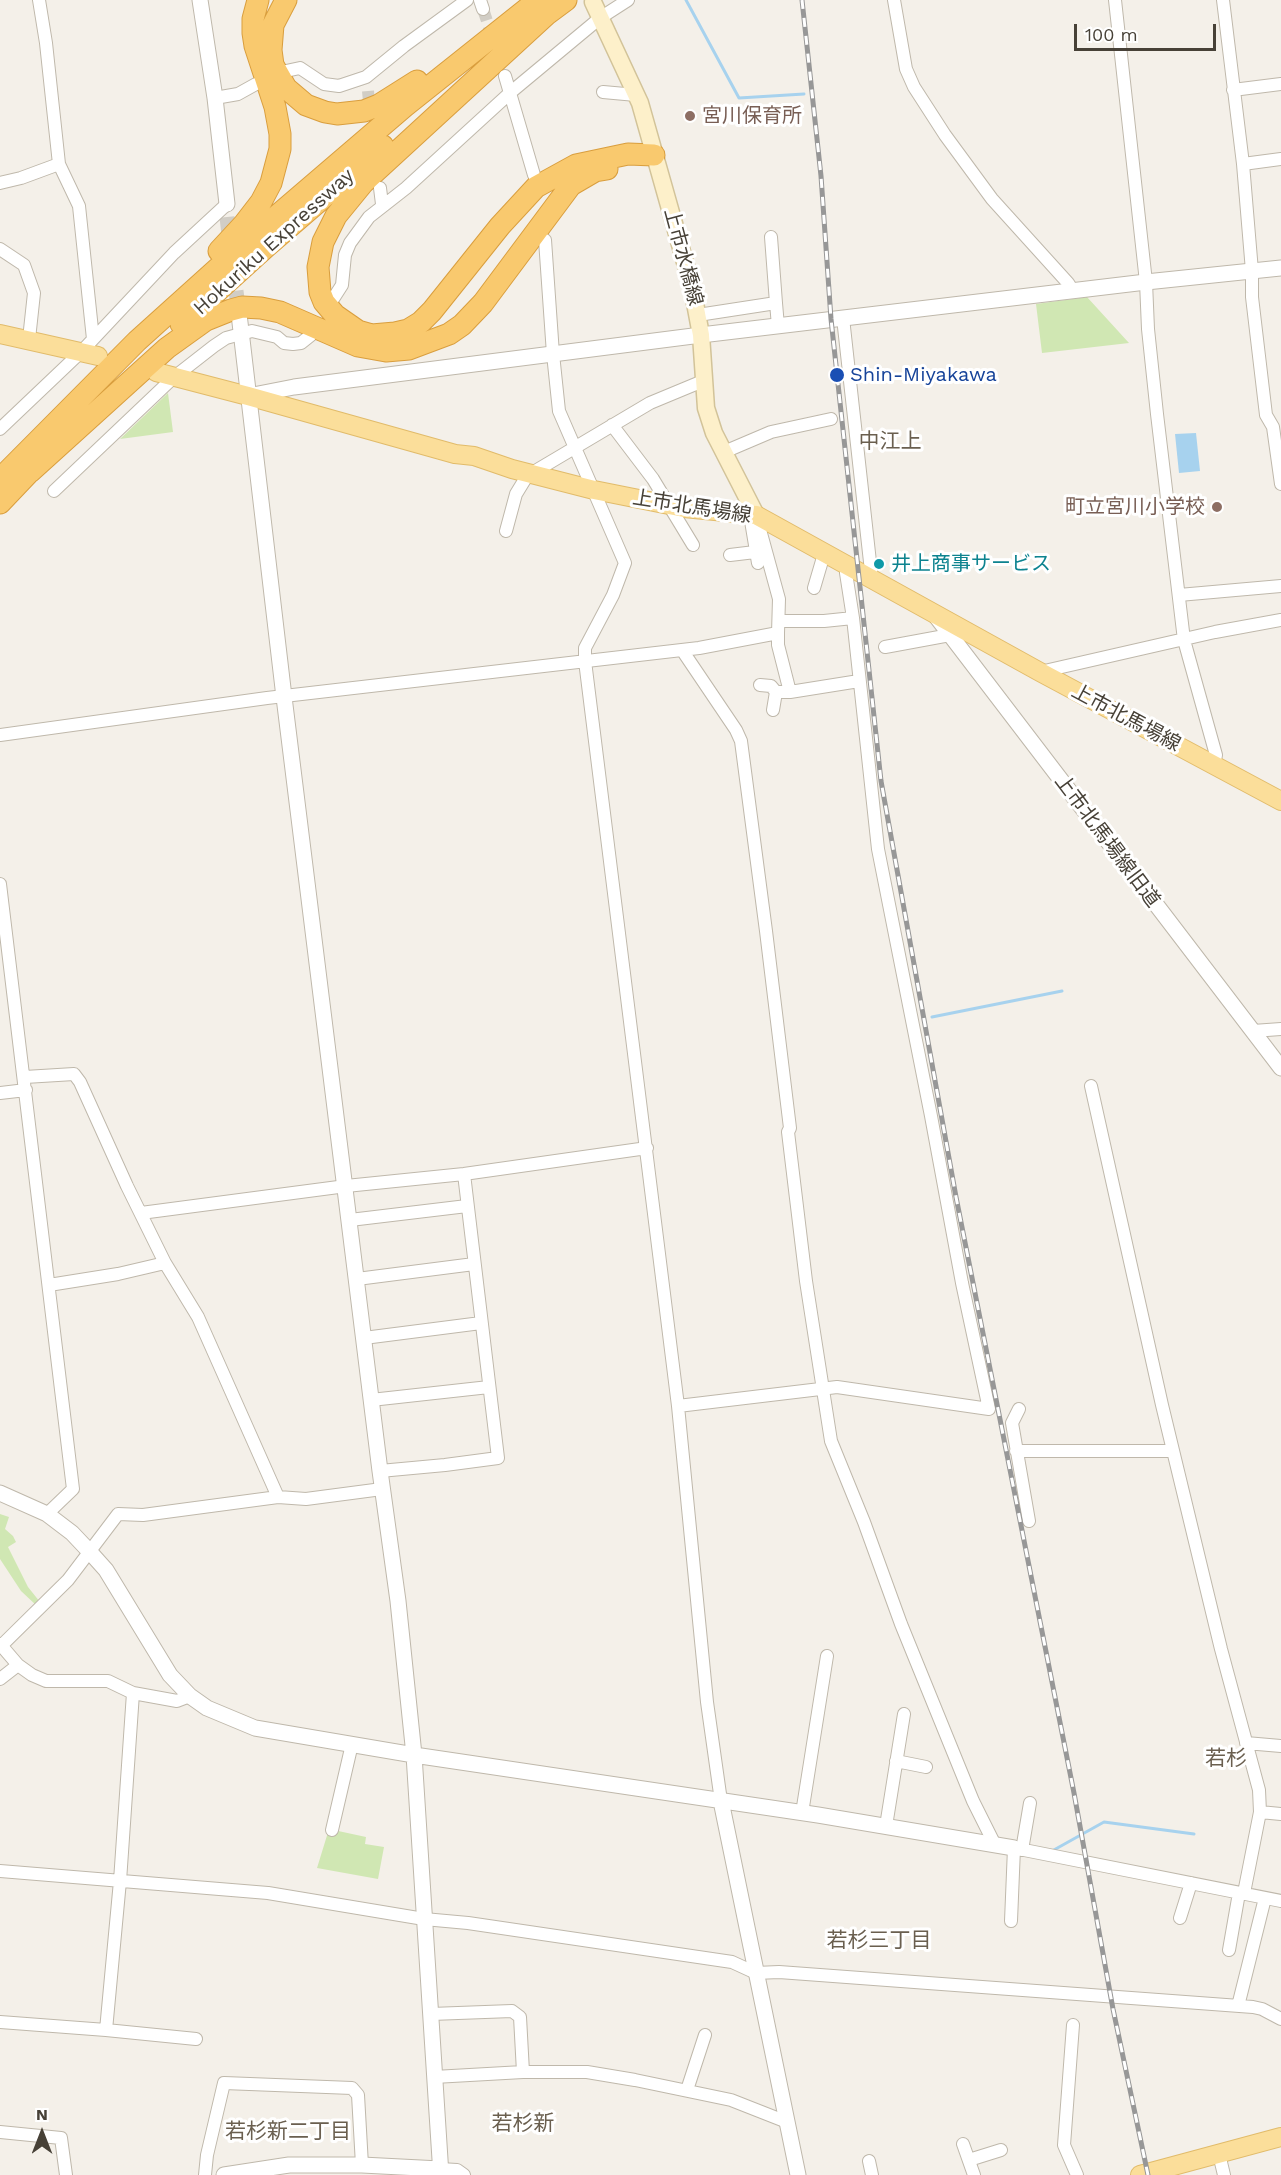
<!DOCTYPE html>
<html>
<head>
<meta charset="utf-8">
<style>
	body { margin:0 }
	#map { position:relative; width:1281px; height:2175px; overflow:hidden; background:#f4f0e9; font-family:"Work Sans",sans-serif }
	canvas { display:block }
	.north { position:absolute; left:12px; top:2103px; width:60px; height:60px; -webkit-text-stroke:4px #fff; paint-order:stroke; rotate:0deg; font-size:16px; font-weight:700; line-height:24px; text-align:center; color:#474137 }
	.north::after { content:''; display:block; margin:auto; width:21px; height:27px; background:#474137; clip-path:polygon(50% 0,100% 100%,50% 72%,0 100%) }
	.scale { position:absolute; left:1074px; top:24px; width:142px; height:27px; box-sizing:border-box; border:3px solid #474137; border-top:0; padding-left:8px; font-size:18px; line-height:21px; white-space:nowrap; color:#474137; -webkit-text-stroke:4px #fff; paint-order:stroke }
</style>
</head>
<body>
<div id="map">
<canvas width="1281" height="2175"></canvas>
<div class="north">N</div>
<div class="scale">100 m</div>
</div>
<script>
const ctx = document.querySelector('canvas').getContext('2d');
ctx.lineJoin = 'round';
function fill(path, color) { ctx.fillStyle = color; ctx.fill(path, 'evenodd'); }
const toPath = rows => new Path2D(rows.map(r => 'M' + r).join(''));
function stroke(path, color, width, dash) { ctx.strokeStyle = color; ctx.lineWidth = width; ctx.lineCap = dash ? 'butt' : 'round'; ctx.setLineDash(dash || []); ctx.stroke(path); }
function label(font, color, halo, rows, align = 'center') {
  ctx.font = font + ' "Work Sans","Noto Sans JP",sans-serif'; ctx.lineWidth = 6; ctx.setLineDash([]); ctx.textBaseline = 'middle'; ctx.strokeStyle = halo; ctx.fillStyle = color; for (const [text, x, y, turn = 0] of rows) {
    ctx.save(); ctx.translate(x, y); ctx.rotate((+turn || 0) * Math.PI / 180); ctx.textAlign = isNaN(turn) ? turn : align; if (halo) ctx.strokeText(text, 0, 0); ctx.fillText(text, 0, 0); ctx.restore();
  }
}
fill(toPath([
	[1087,297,1129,343,1042,353,1036,304],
	[168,393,173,432,120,439],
	[0,1514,9,1517,5,1529,13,1536,16,1542,8,1547,28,1587,40,1602,37,1606,21,1591,0,1559],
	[329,1829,366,1837,365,1844,384,1847,378,1879,317,1868]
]), '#d0e7b3');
fill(toPath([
	[1196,433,1200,471,1179,473,1175,434]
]), '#a7d2ee');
stroke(toPath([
	[686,0,739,98,804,94],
	[932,1017,1062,991],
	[1052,1851,1104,1822,1194,1834]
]), '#a7d2ee', 3);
stroke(toPath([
	[483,9,494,42],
	[368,91,370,112]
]), '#d1cdc5', 12, [12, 6]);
stroke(toPath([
	[227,217,230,244],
	[233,268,239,314]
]), '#d1cdc5', 15, [15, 8]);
const minor = toPath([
	[39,0,46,43,59,164,79,206,93,339],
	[480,0,483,9],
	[894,0,906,69,914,87,945,135,992,199,1068,283,1073,291],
	[1115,0,1146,282,1148,329,1157,414,1184,640,1216,755,1214,765],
	[1223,0,1243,164,1252,271,1252,297,1266,415,1273,427,1281,484],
	[286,71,300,68,324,84,339,86,366,77,404,46,467,0],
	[505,76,534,175],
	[1233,90,1281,84],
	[603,92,636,95],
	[215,98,238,94,256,84],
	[1243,164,1281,159],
	[0,183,21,178,59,164],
	[380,188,382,204],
	[771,237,776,303],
	[545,240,553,354,559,411,625,563,613,595,585,648,585,661,678,1406,707,1702,721,1801],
	[0,249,24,265,34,293,29,339],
	[333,299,342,285,345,255,350,243,369,217,406,188,511,92,600,18,628,0],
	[698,315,776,303,778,326],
	[843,318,872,580],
	[612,425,653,479,693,545],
	[0,429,82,351,174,253,227,204],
	[724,452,771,432,831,419],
	[54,491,173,378,214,346,226,338,252,331,277,337,284,343,293,344,301,343,311,335],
	[751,521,758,563],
	[506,531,516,494,527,476,650,403,703,381],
	[730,555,755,552],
	[814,588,824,554],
	[1179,595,1281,586],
	[780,621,824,621,853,618,846,573,848,567],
	[885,647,950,635],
	[682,650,736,730,741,741,766,931,790,1128,788,1132,806,1281,831,1441,864,1522,901,1624,973,1801,995,1845],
	[1040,672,1215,632,1281,620],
	[760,685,771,686,776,692],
	[790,692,859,681],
	[773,710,776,692,790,692,778,645,778,633],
	[0,735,267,698,699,648,778,633,779,599,756,515],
	[0,884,73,1489,47,1514],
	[1253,1031,1281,1029],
	[25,1077,74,1074,80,1082,127,1186,165,1263,198,1317,278,1497],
	[1091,1086,1162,1405,1221,1649,1259,1790,1260,1812,1244,1893],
	[0,1093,26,1090],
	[141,1213,346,1186,464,1174,647,1148],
	[350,1220,467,1206],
	[357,1279,474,1264],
	[49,1285,118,1274,165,1263],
	[364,1338,481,1323],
	[371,1400,489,1387],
	[678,1406,837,1387,989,1409,962,1283,931,1116,878,849,853,618],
	[1019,1409,1012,1423,1029,1521],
	[1016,1451,1173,1451],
	[380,1471,445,1465,498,1458,464,1174],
	[0,1644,18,1665,32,1675,46,1681,108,1681,133,1693,177,1701,190,1696],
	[1,1646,68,1580,118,1514,143,1515,278,1497,306,1499,382,1489],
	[0,1679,18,1665],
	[1246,1743,1281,1746],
	[896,1761,926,1767],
	[1260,1812,1281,1814],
	[802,1813,827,1656],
	[886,1826,904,1714],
	[332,1830,352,1744],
	[1022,1850,1030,1803],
	[0,1871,268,1893,424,1919,468,1923,732,1962,756,1973,779,1972,1253,2007,1262,2009,1281,2019],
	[1180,1918,1191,1883],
	[1011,1921,1014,1848,1281,1901],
	[1229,1950,1239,1893],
	[1238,2006,1265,1898],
	[431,2014,512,2011,520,2017,523,2072,434,2077],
	[0,2022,106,2030,120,1881,133,1693],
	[1073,2025,1064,2145,1077,2175],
	[106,2030,196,2039],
	[523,2072,587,2072,635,2080,731,2100,787,2122],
	[687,2090,705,2035],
	[0,2132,61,2138,66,2175],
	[963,2144,974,2175],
	[1219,2154,1224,2175],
	[969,2160,1001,2150],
	[869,2161,872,2175],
	[440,2169,457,2170,464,2175],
	[205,2175,207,2155,224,2083,352,2088,358,2095,362,2165]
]);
const tertiary = toPath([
	[200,0,215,98,227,204],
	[239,314,284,697,380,1471,398,1601,414,1755,441,2175],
	[248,396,294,387,701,335,1146,282,1281,268],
	[935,615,1281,1068],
	[0,1493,47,1514,72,1533,89,1551,106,1570,170,1675,190,1696,207,1708,255,1728,414,1755,818,1815,1014,1848],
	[721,1801,798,2175],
	[224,2175,289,2165,362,2165,440,2169]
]);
const secondary = toPath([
	[593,2,640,103,692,287,701,335,706,408,714,433,756,515]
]);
const primary = toPath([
	[0,334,98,356],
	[156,372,248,396,455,454,474,456,512,469,594,490,684,508,756,515,1040,672,1281,801],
	[1140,2175,1281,2137]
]);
const motorway = toPath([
	[286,0,273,25,271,50,273,65,286,88,306,105,325,112,337,114,364,111,379,105,417,81],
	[546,15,363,183,336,216,323,242,318,267,320,292,324,302,335,315,358,331,372,335,395,333,408,330,421,322,432,311,500,226,536,187,576,165,628,154,654,155],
	[535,23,566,0],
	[219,251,244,224,261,202,271,183,280,149,280,134,275,107,255,46,253,33,253,19,258,0],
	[181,324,267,246,383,146],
	[30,472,167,348,206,320,231,310,242,307,261,308,280,312,358,346,386,351,409,349,449,334,462,325,483,303,571,185,595,171,607,169],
	[0,479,137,341,258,232,405,106,538,0],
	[0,503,38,463]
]);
stroke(minor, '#bfb8ab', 14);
stroke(tertiary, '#bfb8ab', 17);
stroke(secondary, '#d2c399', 19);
stroke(primary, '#e1bb6a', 20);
stroke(motorway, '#d99e3e', 23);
stroke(minor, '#fff', 12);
stroke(tertiary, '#fff', 15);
stroke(secondary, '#fdf0ca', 16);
stroke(primary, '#fbde9a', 18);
stroke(motorway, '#f9c96e', 21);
const rail = toPath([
	[802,0,821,176,831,319,881,781,956,1197,1074,1793,1113,2009,1148,2175]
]);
stroke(rail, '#979797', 5);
stroke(rail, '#fff', 3, [9]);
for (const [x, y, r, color] of [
	[690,116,6,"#8d6e63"],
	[837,375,8,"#1a4fb4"],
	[1217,507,6,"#8d6e63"],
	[879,564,6,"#0f9aa8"]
]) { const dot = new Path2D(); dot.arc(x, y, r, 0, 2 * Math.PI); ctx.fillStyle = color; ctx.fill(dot); stroke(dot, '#fff', 2); }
label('20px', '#785e54', '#fff', [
	["宮川保育所",702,116],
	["町立宮川小学校",1205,507,"right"]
], 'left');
label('20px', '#474137', '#fff', [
	["Hokuriku Expressway",274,242,-42],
	["上市水橋線",683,257,75],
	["上市北馬場線",692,507,9],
	["上市北馬場線",1126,718,28],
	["上市北馬場線旧道",1107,841,53]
]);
label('20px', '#164399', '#fff', [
	["Shin-Miyakawa",850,375]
], 'left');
label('20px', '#0d838f', '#fff', [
	["井上商事サービス",891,564]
], 'left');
label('21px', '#6a5f4f', '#fff', [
	["中江上",890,442],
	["若杉",1226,1759],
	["若杉三丁目",879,1941],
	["若杉新",523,2124],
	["若杉新二丁目",288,2132]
]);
</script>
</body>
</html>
